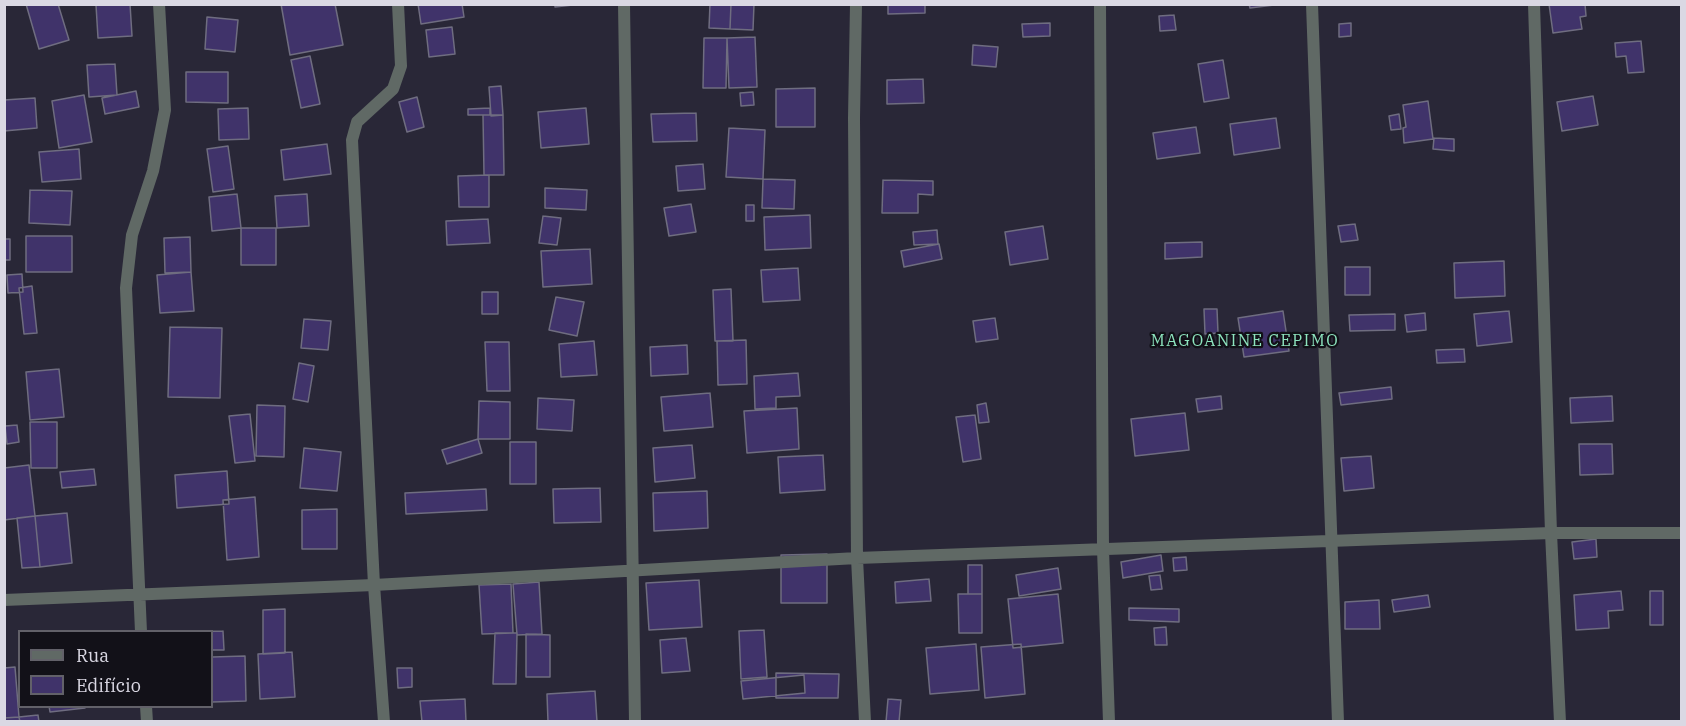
<!DOCTYPE html>
<html>
<head>
<meta charset="utf-8">
<style>
	body { margin:0 }
	#map { position:relative; width:1686px; height:726px; overflow:hidden; background:#292737; font-family:"IBM Plex Serif",serif }
	canvas { display:block }
	.frame { position:absolute; inset:0; border:6px solid #dad8e3; pointer-events:none }
	.legend { position:absolute; left:18px; top:630px; width:195px; height:78px; box-sizing:border-box; background:#121118; border:2px solid #626169; margin:0; padding:8px 10px; list-style:none; font-size:18px; color:#dad8e3 }
	.legend li { display:flex; align-items:center; gap:12px; height:30px }
	.legend b { width:30px; border:2px solid #626169 }
</style>
</head>
<body>
<div id="map">
<canvas width="1686" height="726"></canvas>
<div class="frame"></div>
<ul class="legend">
<li><b style="height:8px;background:#606965"></b>Rua</li>
<li><b style="height:16px;background:#40336a"></b>Edifício</li>
</ul>
</div>
<script>
const ctx = document.querySelector('canvas').getContext('2d');
ctx.lineJoin = 'round';
function fill(path, color) { ctx.fillStyle = color; ctx.fill(path, 'evenodd'); }
const toPath = rows => new Path2D(rows.map(r => 'M' + r).join(''));
function stroke(path, color, width, dash) { ctx.strokeStyle = color; ctx.lineWidth = width; ctx.lineCap = dash ? 'butt' : 'round'; ctx.setLineDash(dash || []); ctx.stroke(path); }
function label(font, color, halo, rows, align = 'center') {
  ctx.font = font + ' "IBM Plex Serif",serif'; ctx.lineWidth = 4.5; ctx.setLineDash([]); ctx.textBaseline = 'middle'; ctx.strokeStyle = halo; ctx.fillStyle = color; for (const [text, x, y, turn = 0] of rows) {
    ctx.save(); ctx.translate(x, y); ctx.rotate((+turn || 0) * Math.PI / 180); ctx.textAlign = isNaN(turn) ? turn : align; if (halo) ctx.strokeText(text, 0, 0); ctx.fillText(text, 0, 0); ctx.restore();
  }
}
const building = toPath([
	[26,4,58,4,69,40,39,49,26,4],
	[130,4,132,36,98,38,96,5,130,4],
	[281,4,335,4,343,45,290,55,281,4],
	[418,4,462,4,464,17,421,24,418,4],
	[555,4,582,4,555,7,555,4],
	[710,4,731,4,730,29,709,28,710,4],
	[731,4,754,4,753,30,730,29,731,4],
	[888,4,925,4,925,13,888,14,888,4],
	[1249,4,1274,4,1274,5,1250,8,1249,4],
	[1549,4,1585,4,1586,16,1580,17,1582,29,1553,33,1549,4],
	[1174,15,1176,30,1160,31,1159,16,1174,15],
	[207,17,238,20,235,52,205,49,207,17],
	[1050,23,1050,36,1023,37,1022,24,1050,23],
	[1351,23,1351,36,1339,37,1339,24,1351,23],
	[452,27,455,54,429,57,426,30,452,27],
	[755,37,757,87,729,88,727,38,755,37],
	[704,38,727,38,726,88,703,88,704,38],
	[1641,41,1644,72,1628,73,1626,56,1616,57,1615,43,1641,41],
	[973,45,998,47,996,67,972,65,973,45],
	[310,56,320,104,301,108,291,60,310,56],
	[1223,60,1229,98,1204,102,1198,64,1223,60],
	[115,64,117,95,89,97,87,65,115,64],
	[186,72,228,72,228,103,186,102,186,72],
	[923,79,924,103,887,104,887,80,923,79],
	[501,86,503,115,491,116,489,87,501,86],
	[815,88,815,127,776,127,776,89,815,88],
	[136,91,139,107,105,114,102,98,136,91],
	[753,92,754,105,741,106,740,93,753,92],
	[84,95,92,142,59,148,52,101,84,95],
	[1593,96,1598,125,1562,131,1557,102,1593,96],
	[417,97,424,127,407,132,399,102,417,97],
	[35,98,37,128,4,131,4,100,35,98],
	[1428,101,1433,139,1404,143,1403,128,1406,127,1403,105,1428,101],
	[248,108,249,139,219,140,218,109,248,108],
	[490,108,490,115,468,115,468,109,490,108],
	[586,108,589,144,541,148,538,112,586,108],
	[696,113,697,141,653,142,651,114,696,113],
	[1399,114,1401,129,1391,130,1389,116,1399,114],
	[483,115,503,115,504,175,484,175,483,115],
	[1276,118,1280,148,1234,155,1230,124,1276,118],
	[1196,127,1200,153,1157,159,1153,133,1196,127],
	[729,128,765,130,763,179,726,177,729,128],
	[1434,138,1454,139,1454,151,1433,149,1434,138],
	[327,144,331,174,284,180,281,150,327,144],
	[228,146,234,189,213,192,207,149,228,146],
	[79,149,81,179,42,182,39,152,79,149],
	[703,164,705,189,678,191,676,166,703,164],
	[489,175,489,207,459,207,458,176,489,175],
	[763,179,795,180,794,209,762,208,763,179],
	[883,180,933,181,933,195,918,194,918,213,882,213,883,180],
	[545,188,587,190,586,210,545,208,545,188],
	[30,190,72,191,70,225,29,223,30,190],
	[237,194,241,228,212,231,209,197,237,194],
	[307,194,309,226,277,228,275,196,307,194],
	[691,204,696,232,669,236,664,208,691,204],
	[746,205,754,205,754,221,746,221,746,205],
	[810,215,811,248,765,250,764,217,810,215],
	[543,216,561,218,557,245,539,243,543,216],
	[488,219,490,243,447,245,446,221,488,219],
	[1355,224,1358,240,1341,242,1338,226,1355,224],
	[1043,226,1048,259,1010,265,1005,232,1043,226],
	[241,228,276,228,276,265,241,265,241,228],
	[937,230,938,244,914,245,913,232,937,230],
	[26,236,72,236,72,272,26,272,26,236],
	[190,237,191,272,165,273,164,238,190,237],
	[4,239,10,239,10,260,4,260,4,239],
	[1202,242,1202,257,1165,259,1165,243,1202,242],
	[939,244,942,259,904,267,901,251,939,244],
	[590,249,592,284,543,287,541,251,590,249],
	[1504,261,1505,296,1455,298,1454,263,1504,261],
	[1345,267,1370,267,1370,295,1345,295,1345,267],
	[798,268,800,300,763,302,761,270,798,268],
	[191,272,194,311,160,313,157,275,191,272],
	[22,274,23,292,8,293,7,275,22,274],
	[32,286,37,333,24,334,19,288,32,286],
	[731,289,733,341,715,341,713,290,731,289],
	[482,292,498,292,498,314,482,314,482,292],
	[556,297,584,302,577,336,549,330,556,297],
	[1204,309,1217,309,1218,333,1205,334,1204,309],
	[1283,311,1289,351,1244,357,1238,318,1283,311],
	[1509,311,1512,342,1477,346,1474,314,1509,311],
	[1425,313,1426,330,1407,332,1405,315,1425,313],
	[1395,314,1395,330,1350,331,1349,315,1395,314],
	[995,318,998,339,976,342,973,321,995,318],
	[304,319,331,321,328,350,301,348,304,319],
	[170,327,222,328,220,398,168,397,170,327],
	[746,340,747,384,718,385,717,341,746,340],
	[594,341,597,375,561,377,559,344,594,341],
	[485,342,509,342,510,391,487,391,485,342],
	[687,345,688,374,651,376,650,347,687,345],
	[1464,349,1465,362,1437,363,1436,350,1464,349],
	[299,363,314,366,308,402,293,399,299,363],
	[59,369,64,417,30,420,26,372,59,369],
	[798,373,800,396,776,397,776,408,755,409,754,376,798,373],
	[1391,387,1392,399,1341,405,1339,393,1391,387],
	[710,393,713,427,664,431,661,397,710,393],
	[1221,396,1222,409,1198,412,1196,399,1221,396],
	[1612,396,1613,421,1571,423,1570,398,1612,396],
	[538,398,574,400,572,431,537,429,538,398],
	[479,401,510,402,510,439,478,439,479,401],
	[986,403,989,422,979,423,977,405,986,403],
	[257,405,285,406,284,457,256,456,257,405],
	[797,408,799,449,747,453,744,411,797,408],
	[1185,413,1189,450,1135,456,1131,419,1185,413],
	[250,414,255,461,235,463,229,416,250,414],
	[975,415,981,459,963,462,956,417,975,415],
	[30,422,57,422,57,468,31,468,30,422],
	[17,425,19,442,7,444,5,426,17,425],
	[478,439,482,453,447,464,442,450,478,439],
	[510,442,536,442,536,484,510,484,510,442],
	[1579,444,1612,444,1613,474,1580,475,1579,444],
	[692,445,695,478,655,482,653,448,692,445],
	[304,448,341,452,337,491,300,488,304,448],
	[823,455,825,490,780,493,778,457,823,455],
	[1371,456,1374,488,1344,491,1341,458,1371,456],
	[29,465,35,516,4,520,4,468,29,465],
	[94,469,96,485,62,488,60,472,94,469],
	[227,471,229,504,177,508,175,475,227,471],
	[600,488,601,522,554,523,553,489,600,488],
	[486,489,487,510,406,514,405,493,486,489],
	[707,491,708,528,654,531,653,493,707,491],
	[255,497,259,557,227,560,223,500,255,497],
	[337,509,337,549,302,549,302,510,337,509],
	[67,513,72,563,40,567,35,516,67,513],
	[35,516,40,567,22,568,17,518,35,516],
	[1596,539,1597,557,1574,559,1572,542,1596,539],
	[827,554,827,603,781,603,781,555,827,554],
	[1161,555,1163,571,1123,578,1121,562,1161,555],
	[1186,557,1187,570,1174,571,1173,558,1186,557],
	[968,565,982,565,982,594,968,594,968,565],
	[1058,568,1061,589,1019,596,1016,575,1058,568],
	[1160,575,1162,589,1151,590,1149,576,1160,575],
	[929,579,931,601,896,603,895,582,929,579],
	[699,580,702,627,649,630,646,583,699,580],
	[539,582,542,634,517,635,513,584,539,582],
	[511,584,513,633,482,634,479,585,511,584],
	[1621,591,1623,610,1608,611,1609,628,1576,630,1574,595,1621,591],
	[1650,591,1663,591,1663,625,1650,625,1650,591],
	[958,594,982,594,982,633,959,633,958,594],
	[1058,594,1063,643,1013,648,1008,599,1058,594],
	[1428,595,1430,607,1394,612,1392,600,1428,595],
	[1379,600,1380,629,1345,629,1345,602,1379,600],
	[1129,608,1179,609,1179,622,1129,620,1129,608],
	[285,609,285,653,263,654,263,610,285,609],
	[1166,627,1167,645,1155,645,1154,628,1166,627],
	[764,630,767,677,741,679,739,631,764,630],
	[223,631,224,650,212,650,212,632,190,632,223,631],
	[495,633,517,633,516,684,493,684,495,633],
	[526,634,550,635,550,677,526,677,526,634],
	[686,638,690,671,662,673,660,640,686,638],
	[976,644,979,690,930,694,926,648,976,644],
	[1021,644,1025,694,985,698,981,647,1021,644],
	[292,652,295,697,260,699,258,654,292,652],
	[245,656,246,701,212,702,212,657,245,656],
	[15,667,19,717,4,718,4,668,15,667],
	[397,668,412,668,412,687,398,688,397,668],
	[776,673,839,674,838,698,776,698,776,673],
	[804,675,805,693,743,699,741,681,804,675],
	[595,691,597,722,548,722,547,694,595,691],
	[465,699,466,722,422,722,420,701,465,699],
	[888,699,901,700,899,722,886,722,888,699],
	[49,706,85,706,85,708,50,712,49,706],
	[38,715,39,722,20,722,19,717,38,715],
	[19,717,20,722,4,722,4,718,19,717]
]);
fill(building, '#40336a');
stroke(building, '#6f6d80', 1.5);
stroke(toPath([
	[624,4,635,722],
	[856,4,854,118,857,558,865,722],
	[1100,4,1103,549,1109,722],
	[1312,4,1338,722],
	[1534,4,1551,533,1560,722],
	[4,600,374,585,857,558,1551,533,1682,533],
	[141,632,126,288,132,235,153,171,165,110,159,4],
	[146,706,147,722],
	[384,722,374,585,352,140,357,122,393,89,401,66,398,4]
]), '#606965', 12);
ctx.letterSpacing = '1.5px';
label('16px', '#8ee5bf', '#121118', [
	["MAGOANINE CEPIMO",1245,341]
]);
ctx.letterSpacing = '0px';
</script>
</body>
</html>
